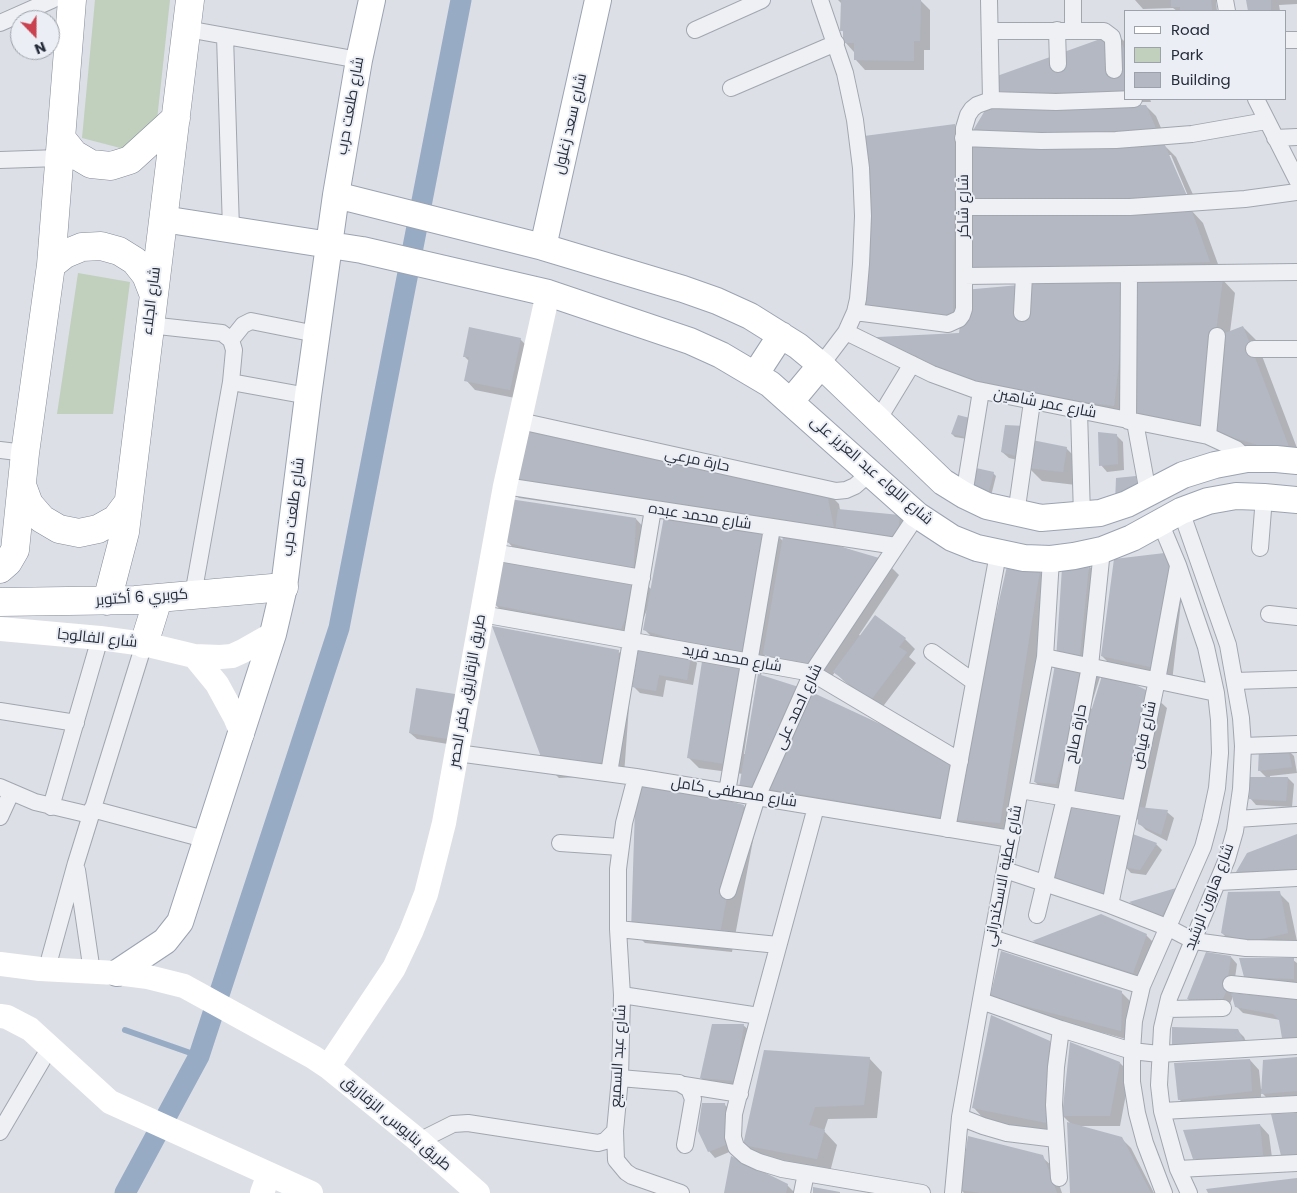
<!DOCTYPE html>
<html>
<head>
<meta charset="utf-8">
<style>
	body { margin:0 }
	#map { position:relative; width:1297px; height:1193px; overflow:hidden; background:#dcdfe6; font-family:Poppins,sans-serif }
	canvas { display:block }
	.legend { position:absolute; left:1124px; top:10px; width:162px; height:90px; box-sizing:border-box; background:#ebeef4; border:1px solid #9ca1aa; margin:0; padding:6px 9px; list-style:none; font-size:15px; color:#262d3b }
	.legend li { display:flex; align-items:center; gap:10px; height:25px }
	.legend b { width:25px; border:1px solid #9ca1aa }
	.north { position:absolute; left:10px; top:10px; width:50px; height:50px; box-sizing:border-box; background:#ebeef4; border:1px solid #9ca1aa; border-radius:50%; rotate:158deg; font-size:14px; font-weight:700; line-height:20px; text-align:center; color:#262d3b }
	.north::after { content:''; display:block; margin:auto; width:18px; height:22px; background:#ca424f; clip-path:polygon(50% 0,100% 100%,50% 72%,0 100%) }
</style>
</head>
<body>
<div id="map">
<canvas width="1297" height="1193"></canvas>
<ul class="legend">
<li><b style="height:6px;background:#fff"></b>Road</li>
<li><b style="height:14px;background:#c1cfbd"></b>Park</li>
<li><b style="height:14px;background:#b3b8c2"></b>Building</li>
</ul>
<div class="north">N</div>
</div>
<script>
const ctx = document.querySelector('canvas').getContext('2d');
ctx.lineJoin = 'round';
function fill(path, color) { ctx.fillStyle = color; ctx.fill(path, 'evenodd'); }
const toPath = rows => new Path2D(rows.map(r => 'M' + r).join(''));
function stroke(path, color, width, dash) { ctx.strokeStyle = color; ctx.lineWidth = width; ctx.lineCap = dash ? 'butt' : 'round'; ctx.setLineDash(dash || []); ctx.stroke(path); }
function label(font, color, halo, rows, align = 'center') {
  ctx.font = font + ' Poppins,Cairo,sans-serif'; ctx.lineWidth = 4; ctx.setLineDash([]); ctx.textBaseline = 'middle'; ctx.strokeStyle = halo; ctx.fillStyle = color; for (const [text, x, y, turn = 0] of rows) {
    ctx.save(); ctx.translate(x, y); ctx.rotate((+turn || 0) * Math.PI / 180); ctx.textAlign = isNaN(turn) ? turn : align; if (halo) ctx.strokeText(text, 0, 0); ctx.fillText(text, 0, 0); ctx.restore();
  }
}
fill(toPath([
	[95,0,170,0,157,120,128,150,82,138],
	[78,273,130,282,113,414,57,414]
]), '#c1cfbd');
fill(toPath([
	[838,0,920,0,930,10,930,50,924,50,924,70,865,70,856,60,854,52,845,42,845,33,841,30,842,4],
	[1135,0,1216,0,1217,11,1177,11,1173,8,1143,9],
	[1248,0,1297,0,1297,4,1279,5,1280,11,1249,11],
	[1117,34,1126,43,1126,99,1150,99,1151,102,1008,102,998,92],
	[1146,106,1156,116,1166,140,1163,144,1176,157,1200,210,1191,210,1203,223,1222,275,1222,279,1235,293,1230,332,1243,327,1256,340,1297,448,1297,465,1127,418,967,395,959,336,961,328,877,320,954,125,967,138],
	[1168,155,1171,155,1191,203,1189,204],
	[972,269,1064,282,966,291],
	[520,339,530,349,520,399,475,390,466,380,469,361,464,356],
	[959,417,973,440,955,437,952,434],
	[1024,427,1026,462,1009,458,1002,452],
	[1116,435,1123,442,1124,470,1107,472,1101,465],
	[1066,448,1079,461,1076,485,1042,481,1029,468],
	[993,473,996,476,991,496,976,494],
	[506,485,825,490,839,504,840,510,899,516,906,523,903,546,827,542,886,562,899,575,859,635,861,636,875,617,905,639,915,649,909,657,916,663,881,709,844,681,835,672,826,685,778,666,765,654,761,676,963,765,1008,568,1040,572,1053,585,1013,835,776,800,743,774,699,768,689,758,704,657,658,643,645,630,647,610,634,641,508,618,495,604,520,555,507,541,636,519,649,533,646,584,652,590,665,519,519,498],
	[777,535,784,536,783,541],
	[756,672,760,673,746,754,744,754],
	[1089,566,1099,576,1089,667,1100,677,1090,709,1153,695,1167,708,1145,809,1167,812,1174,818,1167,841,1146,830,1139,823,1139,820,1134,818,1130,834,1156,844,1162,850,1146,875,1131,873,1070,807,1045,791,1035,782],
	[1185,566,1172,682,1115,669,1102,656],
	[619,652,632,665,624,775,559,778,545,764],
	[691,656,697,663,693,685,666,680,663,697,640,693,633,686],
	[455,695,461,702,454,745,417,739,410,733],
	[1288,750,1294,756,1297,773,1270,776,1270,778,1288,778,1294,784,1292,807,1256,805,1250,798,1267,778,1259,770],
	[744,806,757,819,732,952,645,943,632,930],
	[1297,835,1297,879,1247,881,1237,871],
	[1176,890,1168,924,1137,908,1131,903],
	[1279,893,1289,903,1297,941,1232,943,1222,933],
	[1101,915,1146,935,1156,945,1143,982,1043,951,1034,942],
	[1231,957,1237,964,1232,999,1229,1006,1194,1005,1188,999],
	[1293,960,1297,963,1297,985,1252,983,1245,976],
	[1121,992,1131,1002,1130,1040,1001,1006,991,996],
	[1297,1001,1297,1044,1290,1044,1283,1037,1280,1020,1243,1013,1236,1006],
	[743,1025,750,1031,741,1087,707,1084,701,1078],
	[1237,1030,1244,1037,1249,1048,1179,1051,1173,1044],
	[1049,1042,1063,1055,1060,1135,986,1121,973,1107],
	[869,1058,882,1072,877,1118,828,1119,824,1131,837,1145,830,1172,758,1158,744,1145],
	[1297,1058,1297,1101,1272,1103,1261,1092,1261,1101,1189,1109,1179,1099,1250,1060,1259,1070,1261,1089,1262,1089],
	[1120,1063,1130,1073,1120,1126,1079,1126,1121,1138,1131,1148,1154,1193,1071,1193,1072,1125,1063,1116],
	[724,1104,731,1111,734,1150,715,1158,709,1151],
	[1260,1125,1269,1135,1273,1165,1205,1168,1195,1158],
	[1042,1157,1053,1167,1062,1193,964,1193,961,1190],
	[787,1185,795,1193,725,1193]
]), '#0003');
stroke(toPath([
	[125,1030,199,1056]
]), '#97abc5', 6);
stroke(toPath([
	[125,1193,199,1056,339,628,461,0]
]), '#97abc5', 21);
fill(toPath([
	[841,0,921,0,920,41,914,41,914,61,854,60,854,43,843,43,843,31,840,31],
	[1171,0,1211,0,1212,11,1180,11,1180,7,1171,7],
	[1246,0,1271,0,1271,10,1248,11],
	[1117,33,1126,53,1126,92,997,93,997,76],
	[1146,105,1157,131,968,139,987,107],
	[955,124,953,316,862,307,864,136],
	[1164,143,1188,198,970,201,971,144],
	[964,207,1191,209,1210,262,971,270],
	[1129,275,1114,406,952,382,857,338,959,333,964,290],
	[1133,275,1223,278,1203,429,1134,414],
	[1243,326,1292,455,1214,432,1217,336],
	[469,327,521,338,510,390,464,381,469,357,463,357],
	[958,415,974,419,970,438,951,434],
	[520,421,826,489,835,533,505,486],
	[1005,425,1025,426,1020,457,1001,452],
	[1098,432,1117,434,1118,464,1099,466],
	[1032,440,1067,447,1063,472,1028,468],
	[976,468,994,472,988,494,972,491],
	[1136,476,1139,493,1115,503,1116,478],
	[503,498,636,518,633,577,642,578,621,629,494,605,493,552,630,576,506,542],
	[838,509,900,515,897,540,835,533],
	[665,511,772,528,749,662,643,630],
	[784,530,886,560,812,673,763,654],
	[1173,552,1159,669,1101,656,1114,559],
	[1089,565,1079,664,1090,666,1056,784,1034,782,1056,659,1062,568],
	[1007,566,1040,570,1000,823,949,819,762,788,738,794,758,674,805,689,960,761,952,807],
	[875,615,906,638,899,647,907,652,871,700,833,672],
	[492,626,619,650,611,762,544,765],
	[639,646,691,655,687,680,659,675,656,691,632,687],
	[703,655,747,661,731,765,687,758],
	[1104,669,1154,694,1130,809,1067,790],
	[416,688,455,694,448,739,409,733],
	[1288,748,1292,767,1258,771,1259,749],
	[636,777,744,805,719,939,631,931],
	[1250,777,1288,777,1286,801,1249,799],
	[1069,806,1124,808,1105,895,1052,880],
	[1138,807,1168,810,1161,835,1138,824],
	[1130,833,1157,843,1140,870,1123,867],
	[1297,834,1297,869,1236,872,1247,853],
	[1176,888,1161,918,1129,902],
	[1280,891,1288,933,1261,939,1244,941,1221,933,1228,892],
	[1101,914,1147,934,1133,973,1032,941],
	[1001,951,1122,991,1121,1031,990,997],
	[1206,952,1231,956,1226,992,1222,1000,1187,999],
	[1239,958,1294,958,1294,979,1244,977],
	[1231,993,1297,999,1297,1037,1282,1038,1279,1020,1273,1014,1235,1007],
	[991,1015,1050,1041,1047,1123,972,1108],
	[712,1024,744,1024,735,1081,700,1078],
	[1172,1027,1238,1029,1244,1042,1172,1045],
	[1070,1042,1120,1062,1110,1116,1062,1116],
	[764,1050,870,1057,864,1105,815,1107,809,1125,825,1130,817,1159,743,1145],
	[1297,1057,1297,1091,1261,1094,1263,1060],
	[1250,1059,1252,1091,1178,1100,1174,1063],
	[702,1103,725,1103,728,1144,708,1152,698,1131],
	[1297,1113,1297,1162,1283,1164,1271,1114],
	[1067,1122,1122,1137,1151,1193,1070,1193],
	[1260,1124,1263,1156,1193,1159,1183,1130],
	[968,1136,1043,1155,1057,1193,981,1193,960,1190],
	[731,1156,788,1184,786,1193,724,1193],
	[1297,1178,1297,1193,1208,1193,1206,1189],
	[813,1187,840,1192,840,1193,813,1193]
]), '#b3b8c2');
const street = toPath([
	[820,0,845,73,855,120,861,168,863,216,861,264,858,299,855,312,846,332,821,365],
	[1073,0,1073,30],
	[1225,0,1227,11],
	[0,23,52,0],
	[187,29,359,60],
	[695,30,762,0],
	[1057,30,1058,64],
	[990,31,1104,31,1112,37,1113,41,1114,70],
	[225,36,231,229],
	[1286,40,1297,40],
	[731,88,836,43],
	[1256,99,1297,180],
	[991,100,1056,102,1134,99],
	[963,138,1041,141,1116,140,1192,134,1266,121],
	[1275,138,1297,137],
	[0,160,59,158],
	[964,207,1130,207,1245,199,1297,192],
	[964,276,1297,272],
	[855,312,948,324,959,319,962,315,964,309,964,128,968,115,972,109,977,105,991,100,989,0],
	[1022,313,1024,276],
	[149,325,222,333,231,340,234,350,231,382,193,595],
	[846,332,932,374,973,389,1208,436,1236,449,1247,459],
	[231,340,243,325,251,321,316,334],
	[1254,349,1297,349],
	[231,382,308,396],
	[1079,411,1082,516],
	[878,420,912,364],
	[520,421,836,491,846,490,855,486,863,479,868,471],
	[1128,421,1129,275],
	[1135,422,1148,493],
	[1208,436,1217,336],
	[0,450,25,453],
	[505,486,896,546],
	[964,495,981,391],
	[1181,511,1228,645,1241,718,1243,746,1241,789,1235,831,1227,859,1169,998,1162,1028,1159,1085,1162,1111,1178,1169,1189,1193],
	[1016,514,1032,402],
	[1160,522,1178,565,1206,647,1216,693,1219,720,1220,753,1217,788,1210,821,1203,847,1142,986,1134,1021,1132,1051,1132,1082,1137,1113,1145,1143,1164,1193],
	[1260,548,1264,497],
	[493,552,642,578],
	[482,614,812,673,960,761],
	[1269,614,1297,617],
	[932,652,974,682],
	[1045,657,1216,693],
	[1235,681,1297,679],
	[0,711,76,723],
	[1243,746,1297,744],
	[457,753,636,777,1011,839],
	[609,773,653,509],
	[0,787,35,802,90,815],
	[1020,790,1130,809],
	[727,792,772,528],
	[51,807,100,638],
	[816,807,752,1043,734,1114,733,1137,736,1147,746,1156,759,1162,782,1169,922,1193],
	[92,809,208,840],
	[0,817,11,793],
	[1237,819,1297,815],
	[947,829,998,554],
	[560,843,620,847],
	[77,870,92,972],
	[1005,870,1110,905,1169,928,1194,941,1246,948,1297,949],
	[1218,882,1297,878],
	[728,891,757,797,812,673,917,515],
	[1110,905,1157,680,1178,566],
	[1037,915,1065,798,1090,666,1102,550],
	[618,929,778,945],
	[992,938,1142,986],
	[47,968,76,863,144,644],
	[1231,984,1297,991],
	[622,995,759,1016],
	[981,1001,1061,1029,1132,1051,1159,1054,1297,1046],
	[1167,1009,1223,1008],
	[620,1078,679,1083,689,1089,693,1099,685,1145],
	[684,1085,740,1094],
	[1162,1111,1297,1104],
	[960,1117,983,1126,1007,1133,1056,1139],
	[615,1131,616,1160,626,1172,632,1176,681,1193],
	[0,1132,50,1047],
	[419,1141,453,1124,468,1123,598,1143,605,1141,615,1131,620,1078,622,995,618,929,618,869,624,823,636,777],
	[1178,1169,1297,1163],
	[1059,1178,1054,1105,1056,1067,1061,1029],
	[802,1193,806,1173],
	[953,1193,960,1117,992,938,1045,657,1051,559]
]);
const primary = toPath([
	[336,195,543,247,683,289,717,301,750,316,798,346,821,365,943,482,964,495,987,506,1041,518,1100,513,1127,504,1183,475,1215,465,1247,459,1276,459,1297,461],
	[163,219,362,250,548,293,690,341,721,355,770,384,917,515,952,538,977,548,1024,558,1051,559,1074,556,1102,550,1132,538,1181,511,1208,501,1236,496,1264,497,1297,500],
	[543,247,598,0],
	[755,375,781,335],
	[791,401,821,365],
	[117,973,165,941,180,922,273,634,284,587,308,396,336,195,359,60,372,0]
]);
const highway = toPath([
	[62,139,74,154,91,164,111,166,130,160,176,118],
	[51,265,65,254,82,247,101,246,119,251,135,261,146,275,153,293],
	[22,485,29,504,42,519,59,529,79,533,98,529,116,519,128,503],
	[0,569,8,562,15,550,25,453,51,265,72,0],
	[107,601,125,532,190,0],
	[0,602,135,600,284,587],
	[144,644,158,599]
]);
stroke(street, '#a2a6af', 18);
stroke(primary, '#9ba3b1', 28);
stroke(highway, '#848c9c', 29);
stroke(street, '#eef0f4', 16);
stroke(toPath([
	[0,629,100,638,144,644,194,656,220,657,232,656,243,651,273,634],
	[194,656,217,684,235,717,242,734],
	[0,964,40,969,117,973,148,977,184,986,313,1057,328,1067,419,1141,478,1193],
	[0,1016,7,1017,30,1029,110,1102,311,1193],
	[328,1067,394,968,411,932,426,894,444,823,505,486,548,293],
	[262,1193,269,1174]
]), '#fff', 24);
stroke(primary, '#fff', 26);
stroke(highway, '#fff', 28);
label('15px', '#262d3b', '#ebeef4', [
	["شارع طلعت حرب",351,106,-80],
	["شارع سعد زغلول",571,124,-77],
	["شارع شاكر",964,206,-90],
	["شارع الجلاء",152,301,-83],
	["شارع عمر شاهين",1045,404,11],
	["حارة مرعي",697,461,12],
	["شارع اللواء عبد العزيز على",871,471,41],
	["شارع طلعت حرب",294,507,-83],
	["شارع محمد عبده",700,517,9],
	["كوبري 6 أكتوبر",142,598,-4],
	["شارع الفالوجا",97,639,6],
	["شارع محمد فريد",732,659,10],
	["طريق الزقازيق, كفر الحصر",468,691,-80],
	["شارع احمد على",799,707,-65],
	["حارة صالح",1077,734,-79],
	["شارع فياض",1145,735,-78],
	["شارع مصطفى كامل",734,793,9],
	["شارع عطية الاسكندراني",1004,876,-79],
	["شارع هارون الرشيد",1210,897,-69],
	["شارع عبد السميع",619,1056,-87],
	["طريق بنايوس, الزقازيق",396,1124,40]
]);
</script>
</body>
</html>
